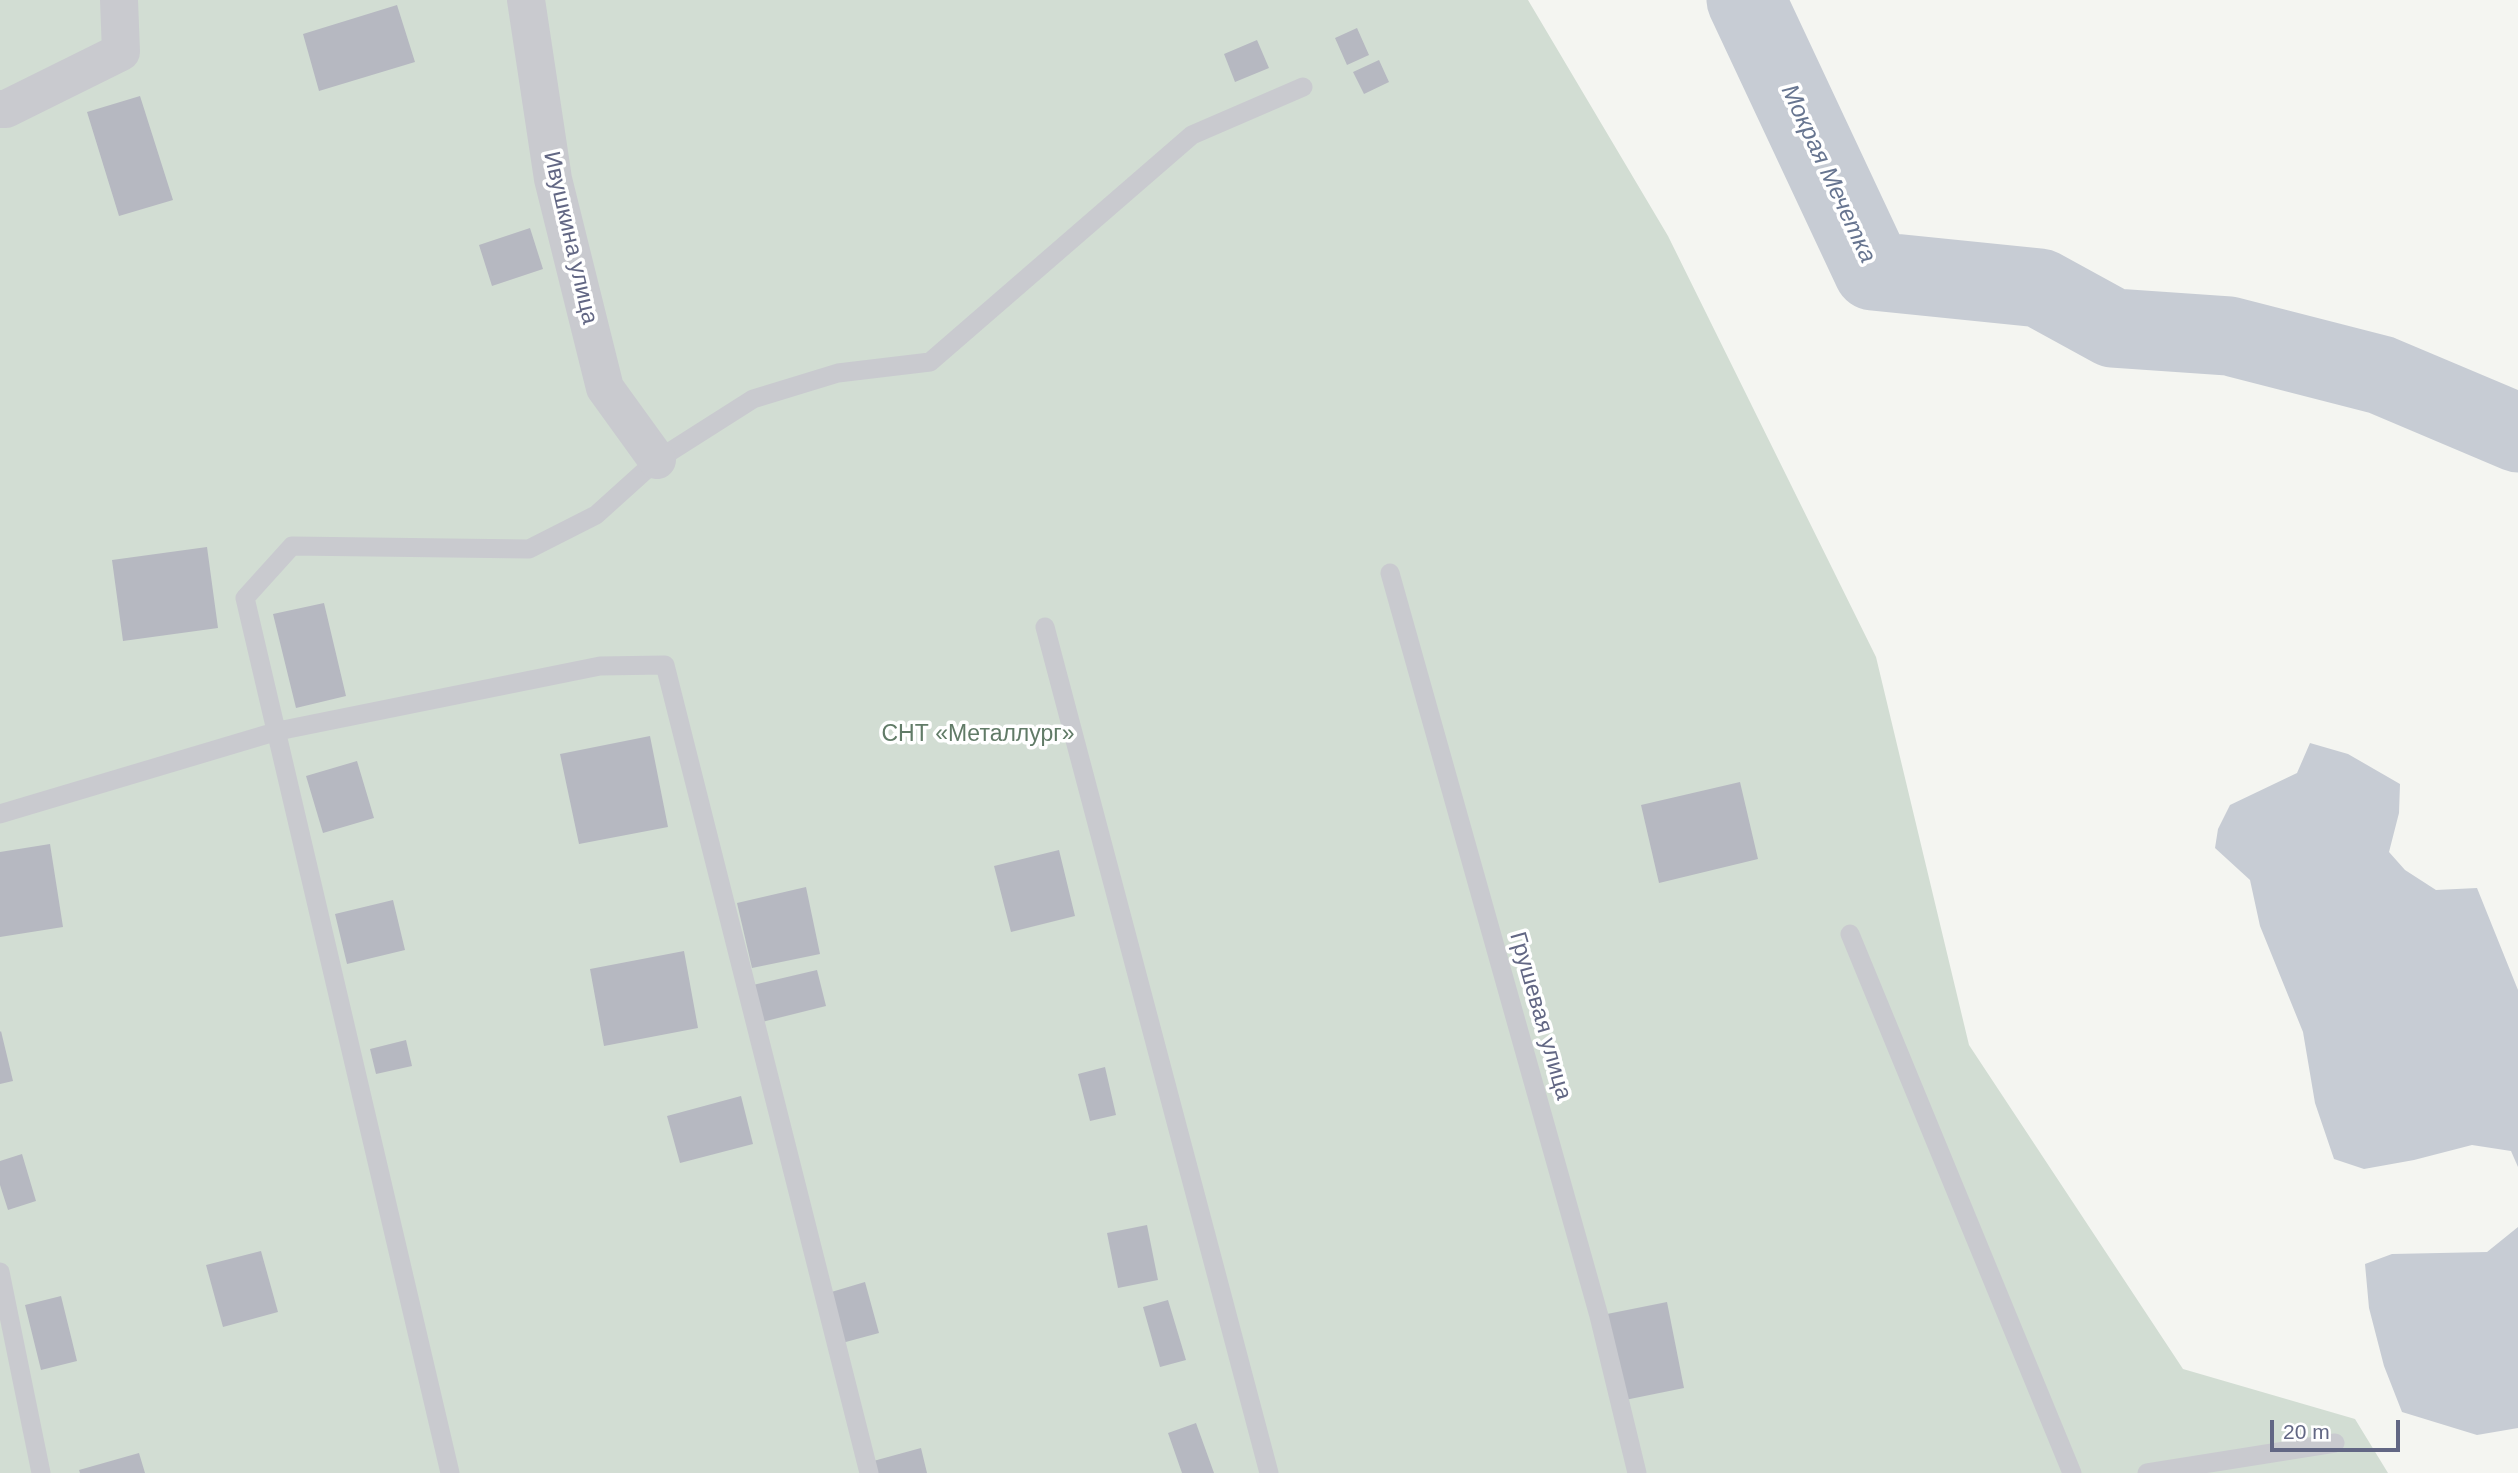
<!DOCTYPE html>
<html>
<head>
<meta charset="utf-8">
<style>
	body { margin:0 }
	#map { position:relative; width:2518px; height:1473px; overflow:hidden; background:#f4f5f1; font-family:Arial,sans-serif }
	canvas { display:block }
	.scale { position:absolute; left:2270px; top:1420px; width:130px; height:32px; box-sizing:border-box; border:4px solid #626784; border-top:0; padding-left:9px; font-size:21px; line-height:24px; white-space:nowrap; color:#626784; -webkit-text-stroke:5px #fff; paint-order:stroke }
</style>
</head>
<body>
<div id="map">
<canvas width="2518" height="1473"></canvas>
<div class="scale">20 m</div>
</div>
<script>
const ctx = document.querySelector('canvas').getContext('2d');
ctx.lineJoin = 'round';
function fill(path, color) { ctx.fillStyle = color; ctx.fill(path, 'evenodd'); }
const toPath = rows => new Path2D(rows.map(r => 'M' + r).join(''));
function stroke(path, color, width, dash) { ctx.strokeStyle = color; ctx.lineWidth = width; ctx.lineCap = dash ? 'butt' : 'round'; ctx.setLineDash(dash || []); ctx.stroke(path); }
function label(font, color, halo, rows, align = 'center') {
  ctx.font = font + ' Arial,sans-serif'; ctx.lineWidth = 7; ctx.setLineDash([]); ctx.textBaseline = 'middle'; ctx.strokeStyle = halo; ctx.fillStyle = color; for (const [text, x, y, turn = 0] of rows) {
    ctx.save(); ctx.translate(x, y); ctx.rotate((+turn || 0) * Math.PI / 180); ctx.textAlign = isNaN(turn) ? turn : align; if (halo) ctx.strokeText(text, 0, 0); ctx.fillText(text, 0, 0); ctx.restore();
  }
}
fill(toPath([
	[0,0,1528,0,1668,236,1876,657,1969,1045,2183,1369,2355,1419,2388,1473,0,1473]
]), '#d2ddd3');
fill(toPath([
	[2310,743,2348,754,2400,784,2399,813,2389,852,2405,870,2436,890,2477,888,2518,990,2518,1167,2511,1151,2472,1145,2414,1160,2364,1169,2334,1159,2315,1103,2303,1032,2260,926,2250,880,2215,848,2218,829,2230,805,2297,773],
	[2518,1227,2518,1428,2477,1435,2402,1412,2384,1366,2369,1308,2365,1264,2392,1254,2487,1252]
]), '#c7ccd4');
stroke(toPath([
	[1746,0,1873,271,2040,288,2113,328,2229,336,2381,375,2518,433]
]), '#c7ccd4', 79);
fill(toPath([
	[397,5,415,62,319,91,303,34],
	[1357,28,1369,55,1347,65,1335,38],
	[1257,40,1269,68,1235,82,1224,54],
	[1379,60,1389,82,1364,94,1353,72],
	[140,96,173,200,119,216,87,112],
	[530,228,543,269,492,286,479,245],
	[207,547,218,628,123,641,112,560],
	[324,603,346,696,296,708,273,614],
	[650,736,668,827,579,844,560,754],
	[357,761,374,818,323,833,306,776],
	[1740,782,1758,859,1659,883,1641,805],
	[50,844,63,927,0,937,0,852],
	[1059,850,1075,916,1011,932,994,866],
	[806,887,820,954,752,968,737,903],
	[393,900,405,950,347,964,335,914],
	[684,951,698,1028,604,1046,590,969],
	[817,970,826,1006,762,1022,753,985],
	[1,1031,13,1081,0,1084,0,1032],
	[406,1040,412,1066,376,1074,370,1049],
	[1105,1067,1116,1115,1090,1121,1078,1074],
	[741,1096,753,1144,680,1163,667,1116],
	[22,1154,36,1201,8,1210,0,1185,0,1161],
	[1147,1225,1158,1280,1118,1288,1107,1233],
	[261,1251,278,1312,223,1327,206,1265],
	[865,1282,879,1333,842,1343,828,1293],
	[61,1296,77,1361,41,1370,25,1305],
	[1168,1300,1186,1360,1160,1367,1143,1307],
	[1667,1302,1684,1388,1620,1401,1602,1315],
	[1196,1423,1214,1473,1182,1473,1168,1433],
	[921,1448,927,1473,869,1473,866,1463],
	[139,1453,145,1473,80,1473,79,1470]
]), '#b6b8c1');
stroke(toPath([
	[1390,573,1599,1316,1637,1473],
	[1045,627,1269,1473],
	[0,814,278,731,600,666,665,665,869,1473],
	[1850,934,2072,1473],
	[0,1272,41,1473],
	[450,1473,245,598,292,546,529,549,596,515,657,460,753,399,838,373,930,362,1192,135,1303,87],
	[2147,1473,2335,1443]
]), '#c9cacf', 19);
stroke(toPath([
	[526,0,553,179,605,388,657,460],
	[0,109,6,109,121,52,119,0]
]), '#c9cacf', 38);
label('23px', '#626784', '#fff', [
	["Ивушкина улица",570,238,77],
	["Грушевая улица",1540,1016,74]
]);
label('23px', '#617b67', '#fff', [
	["СНТ «Металлург»",978,735]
]);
label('italic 24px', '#677590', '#fff', [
	["Мокрая Мечетка",1828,174,65]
]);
</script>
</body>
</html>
